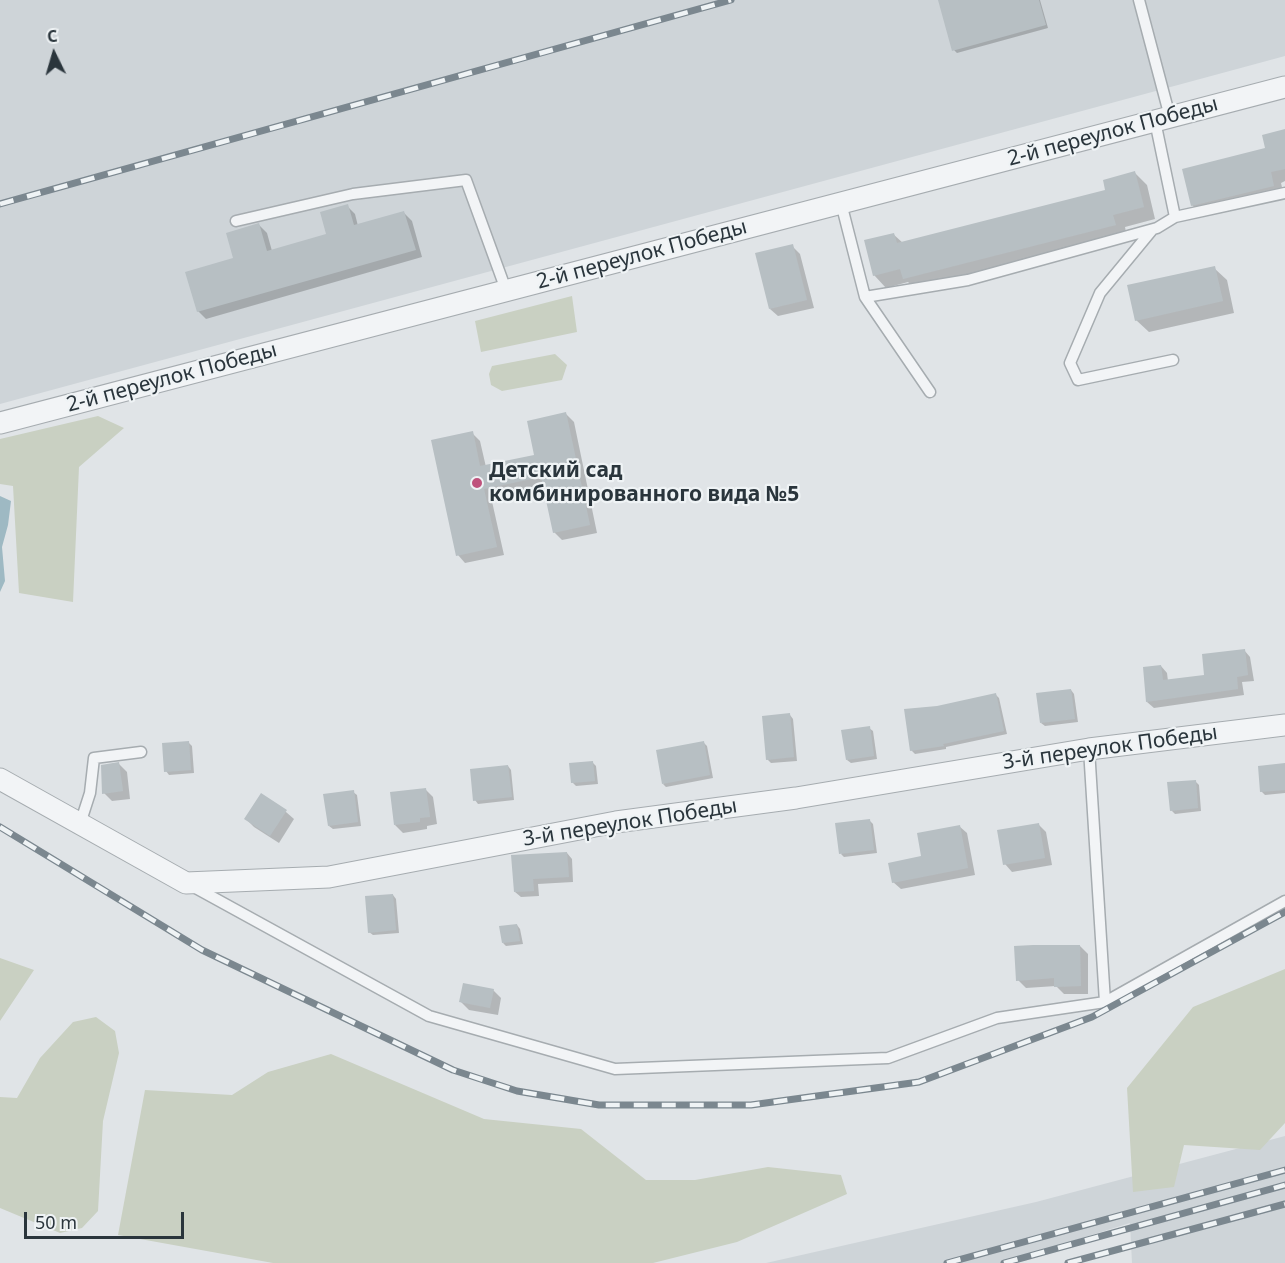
<!DOCTYPE html>
<html>
<head>
<meta charset="utf-8">
<style>
	body { margin:0 }
	#map { position:relative; width:1285px; height:1263px; overflow:hidden; background:#e0e4e7; font-family:"Noto Sans",sans-serif }
	canvas { display:block }
	.north { position:absolute; left:24px; top:24px; width:60px; height:60px; -webkit-text-stroke:4px #eff3f5; paint-order:stroke; rotate:355deg; font-size:16px; font-weight:700; line-height:24px; text-align:center; color:#2a353c }
	.north::after { content:''; display:block; margin:auto; width:21px; height:27px; background:#2a353c; clip-path:polygon(50% 0,100% 100%,50% 72%,0 100%) }
	.scale { position:absolute; left:24px; top:1212px; width:160px; height:27px; box-sizing:border-box; border:3px solid #2a353c; border-top:0; padding-left:8px; font-size:18px; line-height:21px; white-space:nowrap; color:#2a353c; -webkit-text-stroke:4px #eff3f5; paint-order:stroke }
</style>
</head>
<body>
<div id="map">
<canvas width="1285" height="1263"></canvas>
<div class="north">С</div>
<div class="scale">50 m</div>
</div>
<script>
const ctx = document.querySelector('canvas').getContext('2d');
ctx.lineJoin = 'round';
function fill(path, color) { ctx.fillStyle = color; ctx.fill(path, 'evenodd'); }
const toPath = rows => new Path2D(rows.map(r => 'M' + r).join(''));
function stroke(path, color, width, dash) { ctx.strokeStyle = color; ctx.lineWidth = width; ctx.lineCap = dash ? 'butt' : 'round'; ctx.setLineDash(dash || []); ctx.stroke(path); }
function label(font, color, halo, rows, align = 'center') {
  ctx.font = font + ' "Noto Sans",sans-serif'; ctx.lineWidth = 4.5; ctx.setLineDash([]); ctx.textBaseline = 'middle'; ctx.strokeStyle = halo; ctx.fillStyle = color; for (const [text, x, y, turn = 0] of rows) {
    ctx.save(); ctx.translate(x, y); ctx.rotate((+turn || 0) * Math.PI / 180); ctx.textAlign = isNaN(turn) ? turn : align; if (halo) ctx.strokeText(text, 0, 0); ctx.fillText(text, 0, 0); ctx.restore();
  }
}
fill(toPath([
	[0,0,1285,0,1285,56,0,404],
	[1285,1136,1285,1263,1132,1263,1130,1223,1002,1263,766,1263,1036,1202]
]), '#ced4d8');
fill(toPath([
	[572,296,577,332,481,352,475,321],
	[555,354,567,365,562,380,502,391,491,385,489,374,492,366],
	[98,416,124,428,79,467,73,602,19,593,13,486,0,484,0,439],
	[0,958,34,970,0,1021],
	[1285,969,1285,1123,1260,1150,1184,1145,1174,1187,1133,1192,1127,1088,1193,1007],
	[96,1017,115,1031,119,1053,103,1121,98,1211,82,1228,60,1233,0,1208,0,1097,17,1098,40,1058,73,1022],
	[331,1054,484,1119,581,1129,646,1180,695,1180,768,1167,841,1175,847,1194,737,1242,653,1263,273,1263,118,1235,145,1090,232,1095,268,1072]
]), '#c9d0c2');
fill(toPath([
	[0,496,11,501,8,525,2,547,5,581,0,592]
]), '#9eb9c3');
fill(toPath([
	[940,0,1040,0,1048,28,957,53,954,50],
	[1285,130,1285,181,1281,183,1284,196,1203,216,1192,205,1267,149],
	[1135,173,1147,185,1155,219,1125,227,1127,237,916,290,908,282,886,288,874,275,893,234,903,243,1107,192],
	[347,206,355,214,358,226,404,213,412,221,422,257,206,319,198,311,259,225,267,233,272,251,328,235],
	[792,246,800,254,814,308,778,316,770,309],
	[1214,268,1227,280,1234,313,1149,332,1136,320],
	[566,414,574,422,597,533,562,540,554,532,544,486,491,497,504,555,465,563,458,555,472,433,480,441,486,467,535,456],
	[1244,650,1250,657,1254,681,1242,682,1244,695,1154,708,1147,702,1161,666,1167,673,1168,681,1206,676],
	[1071,690,1074,694,1078,722,1045,726,1041,723],
	[996,695,999,698,1007,734,946,747,946,749,915,754,911,750,938,707],
	[790,715,793,719,797,761,771,763,767,759],
	[869,728,873,731,877,759,851,763,847,760],
	[189,743,192,746,194,773,169,775,166,771],
	[704,743,707,746,713,778,666,787,663,784],
	[592,762,596,766,598,784,576,786,572,782],
	[119,764,127,772,130,799,112,801,104,793],
	[1285,765,1285,793,1265,795,1261,791],
	[508,766,511,770,514,800,478,804,475,800],
	[1195,781,1199,785,1201,811,1175,814,1171,810],
	[425,789,433,797,437,824,427,826,427,829,403,833,395,825],
	[353,792,357,795,361,826,333,829,329,826],
	[262,795,286,812,294,819,279,843,254,827,246,819],
	[869,820,873,824,877,853,844,857,841,854],
	[1038,824,1046,832,1052,865,1012,872,1005,864],
	[959,826,967,833,975,875,901,889,893,882],
	[567,853,572,859,573,882,538,884,539,896,521,897,515,892],
	[393,895,396,899,399,933,373,935,369,932],
	[517,925,520,929,523,944,506,946,503,943],
	[1080,946,1088,954,1088,994,1064,994,1056,986,1026,988,1018,980],
	[493,990,501,998,498,1015,469,1010,461,1002]
]), '#0003');
fill(toPath([
	[938,0,1039,0,1046,25,952,51],
	[1285,129,1285,169,1271,172,1274,186,1191,206,1182,169,1265,148,1262,135],
	[1135,171,1144,207,1113,215,1116,225,903,279,900,269,873,276,864,240,894,233,897,243,1105,190,1103,180],
	[348,204,354,225,404,211,416,250,197,312,185,272,233,258,226,233,259,223,267,251,326,234,320,212],
	[793,244,807,300,769,309,755,253],
	[1215,266,1223,301,1135,321,1127,285],
	[566,412,590,525,553,533,541,477,484,489,497,547,456,556,431,440,473,431,480,466,534,455,527,421],
	[1245,649,1248,675,1237,677,1238,689,1146,702,1143,667,1161,665,1163,680,1204,675,1202,654],
	[1071,689,1075,719,1040,723,1036,693],
	[996,693,1004,731,943,744,944,746,910,751,904,709,937,706],
	[790,713,794,757,766,760,762,716],
	[870,726,874,756,846,760,841,730],
	[189,741,191,770,164,772,162,743],
	[704,741,710,775,662,784,656,750],
	[593,761,595,781,571,783,569,763],
	[119,762,123,791,102,794,101,765],
	[1285,763,1285,790,1260,792,1258,766],
	[508,765,512,797,473,801,470,769],
	[1196,780,1198,808,1170,811,1167,782],
	[426,788,430,817,420,818,420,822,394,825,390,792],
	[354,790,358,822,328,826,323,794],
	[261,793,287,810,270,836,244,819],
	[870,819,874,850,839,854,835,823],
	[1039,823,1045,858,1003,865,997,830],
	[960,825,968,868,892,883,888,863,921,856,917,833],
	[567,852,569,877,533,879,534,891,514,892,511,855],
	[393,894,396,930,368,933,365,896],
	[517,924,520,941,502,943,499,926],
	[1033,945,1080,945,1081,986,1054,987,1054,978,1016,981,1014,946],
	[463,983,494,989,490,1008,459,1002]
]), '#b7bfc3');
const lane = toPath([
	[1139,0,1170,117],
	[841,203,865,297,930,392],
	[1175,217,1285,193],
	[236,221,353,194,466,180,506,290],
	[1152,230,1100,293,1070,363,1078,380,1173,360],
	[865,297,968,280,1157,228,1175,217,1155,121],
	[1089,749,1105,1002],
	[80,824,90,793,94,758,141,752],
	[194,887,429,1016,615,1069,888,1058,997,1018,1105,1002,1285,901]
]);
const street = toPath([
	[0,423,1285,87],
	[0,779,186,883,329,877,616,822,796,798,1089,749,1285,725]
]);
stroke(lane, '#a6acb0', 13);
stroke(street, '#a6acb0', 23);
stroke(lane, '#f2f4f6', 10);
stroke(street, '#f2f4f6', 21);
const rail = toPath([
	[0,204,731,0],
	[0,827,202,950,453,1070,517,1091,599,1105,751,1105,919,1082,1092,1017,1285,912],
	[947,1263,1285,1170],
	[1004,1263,1285,1185],
	[1068,1263,1285,1204]
]);
stroke(rail, '#7b878f', 7);
stroke(rail, '#eff3f5', 4.5, [14]);
for (const [x, y, r, color] of [
	[477,483,6,"#bf527c"]
]) { const dot = new Path2D(); dot.arc(x, y, r, 0, 2 * Math.PI); ctx.fillStyle = color; ctx.fill(dot); stroke(dot, '#eff3f5', 2); }
label('21px', '#2a353c', '#eff3f5', [
	["2-й переулок Победы",1113,132,-15],
	["2-й переулок Победы",642,255,-15],
	["2-й переулок Победы",172,378,-15],
	["3-й переулок Победы",1110,748,-8],
	["3-й переулок Победы",630,823,-9]
]);
label('bold 21px', '#2a353c', '#eff3f5', [
	["Детский сад",489,471],
	["комбинированного вида №5",489,495]
], 'left');
</script>
</body>
</html>
